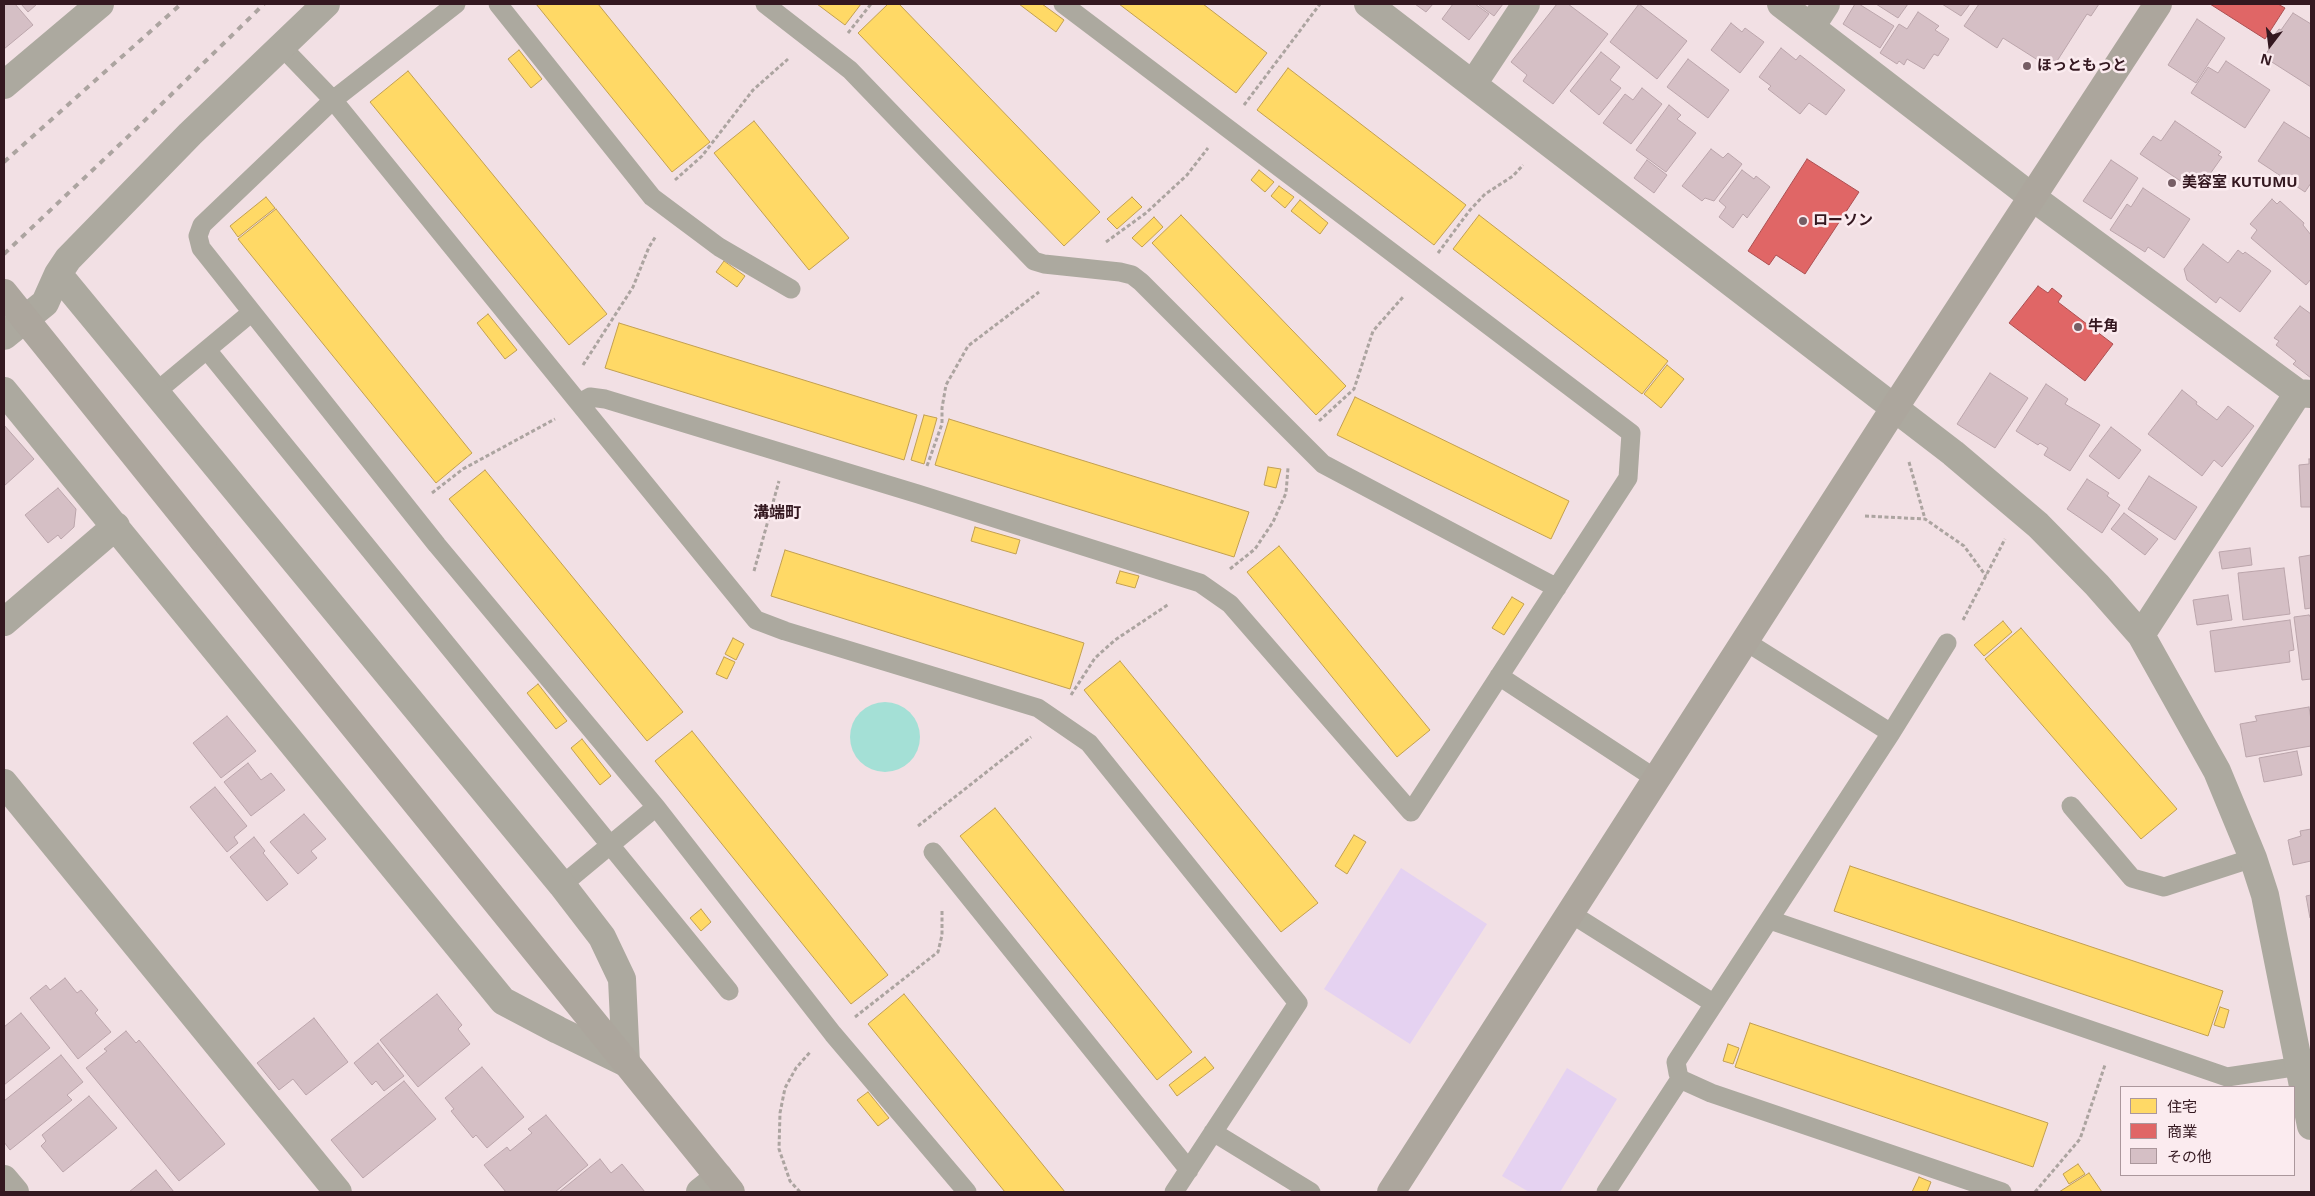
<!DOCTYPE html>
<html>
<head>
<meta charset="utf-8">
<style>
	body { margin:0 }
	#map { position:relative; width:2315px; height:1196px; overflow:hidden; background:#f2e0e4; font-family:"Noto Sans","Noto Sans JP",sans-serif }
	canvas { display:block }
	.frame { position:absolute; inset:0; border:5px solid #341820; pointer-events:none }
	.legend { position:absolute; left:2120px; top:1086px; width:175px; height:90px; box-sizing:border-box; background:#fbebef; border:1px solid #ab979c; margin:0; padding:6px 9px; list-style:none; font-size:15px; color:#341820 }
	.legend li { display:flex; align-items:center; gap:10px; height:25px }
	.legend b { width:25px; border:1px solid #ab979c }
	.north { position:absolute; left:2245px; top:20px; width:50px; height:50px; -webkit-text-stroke:4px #fbebef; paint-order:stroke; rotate:195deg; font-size:14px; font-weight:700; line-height:20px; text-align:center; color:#341820 }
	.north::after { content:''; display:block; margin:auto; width:18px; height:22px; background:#341820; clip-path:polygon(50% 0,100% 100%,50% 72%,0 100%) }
</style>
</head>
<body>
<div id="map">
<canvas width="2315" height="1196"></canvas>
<div class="frame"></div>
<ul class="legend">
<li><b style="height:14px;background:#ffd966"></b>住宅</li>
<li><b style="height:14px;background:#e06666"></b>商業</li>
<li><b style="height:14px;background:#d5bfc5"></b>その他</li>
</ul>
<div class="north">N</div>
</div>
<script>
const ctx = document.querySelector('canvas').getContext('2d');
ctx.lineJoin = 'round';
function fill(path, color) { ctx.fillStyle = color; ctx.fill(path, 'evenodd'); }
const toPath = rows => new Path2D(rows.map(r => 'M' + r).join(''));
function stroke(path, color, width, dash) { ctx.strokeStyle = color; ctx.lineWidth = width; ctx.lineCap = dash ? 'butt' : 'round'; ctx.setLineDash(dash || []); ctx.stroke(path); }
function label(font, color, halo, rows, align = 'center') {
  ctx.font = font + ' "Noto Sans","Noto Sans JP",sans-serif'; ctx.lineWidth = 5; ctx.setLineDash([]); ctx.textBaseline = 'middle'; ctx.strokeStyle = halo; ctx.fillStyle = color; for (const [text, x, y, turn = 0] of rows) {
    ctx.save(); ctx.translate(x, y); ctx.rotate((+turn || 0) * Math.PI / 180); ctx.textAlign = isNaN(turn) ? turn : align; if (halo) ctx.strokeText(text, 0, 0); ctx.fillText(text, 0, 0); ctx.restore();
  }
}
fill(toPath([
	[1401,868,1487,924,1410,1044,1324,989],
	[1567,1068,1617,1099,1560,1192,1529,1192,1502,1176]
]), '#e5d2f1');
fill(toPath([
	'850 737a35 35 0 1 1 70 0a35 35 0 1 1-70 0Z'
]), '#a4e0d6');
const homes = toPath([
	[536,4,598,4,710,142,672,172,536,4],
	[817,4,861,4,845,25,817,4],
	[888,4,899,4,1100,212,1064,246,858,33,888,4],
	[1019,4,1042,4,1064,20,1056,32,1019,4],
	[1119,4,1203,4,1267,53,1236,93,1119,4],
	[519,50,542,79,531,88,508,59,519,50],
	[1288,68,1466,205,1434,245,1257,110,1288,68],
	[408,71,607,314,569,345,370,102,408,71],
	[754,121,849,238,809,270,714,153,754,121],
	[1259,170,1274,182,1265,192,1251,180,1259,170],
	[1279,186,1294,197,1285,208,1271,196,1279,186],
	[266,197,275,208,238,237,230,226,266,197],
	[1132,197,1142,207,1117,229,1107,219,1132,197],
	[1300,200,1328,223,1320,234,1291,211,1300,200],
	[276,209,472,453,436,483,238,239,276,209],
	[1181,215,1346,386,1316,415,1152,243,1181,215],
	[1479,215,1668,361,1642,394,1453,249,1479,215],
	[1154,217,1163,227,1142,247,1132,238,1154,217],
	[724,261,745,276,737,287,716,272,724,261],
	[488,314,517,350,505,359,477,323,488,314],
	[619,323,917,415,904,460,605,368,619,323],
	[1667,365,1684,379,1661,408,1644,394,1667,365],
	[1355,397,1569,501,1551,539,1337,435,1355,397],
	[924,415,937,418,924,464,911,460,924,415],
	[949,419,1249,512,1234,557,935,465,949,419],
	[1268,467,1281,469,1276,488,1264,485,1268,467],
	[485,470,683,712,647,741,449,499,485,470],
	[975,527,1020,540,1016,554,971,541,975,527],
	[1279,546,1430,730,1397,757,1247,572,1279,546],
	[785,550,1084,643,1070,689,771,596,785,550],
	[1120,571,1139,576,1135,588,1116,583,1120,571],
	[1512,597,1524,604,1504,635,1492,628,1512,597],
	[2003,621,2012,632,1984,656,1974,645,2003,621],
	[2021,628,2177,809,2141,839,1985,659,2021,628],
	[733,638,744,644,736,660,725,654,733,638],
	[724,657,735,662,727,679,716,674,724,657],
	[1120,661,1318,903,1281,932,1084,690,1120,661],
	[538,684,567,721,556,729,527,693,538,684],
	[692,731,888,975,851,1004,655,761,692,731],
	[582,739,611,776,600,785,571,748,582,739],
	[995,808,1192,1052,1157,1080,960,836,995,808],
	[1354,835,1366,842,1347,874,1335,866,1354,835],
	[1850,866,2223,991,2208,1036,1834,911,1850,866],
	[701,909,711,922,701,931,690,918,701,909],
	[904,994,1065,1192,1005,1192,868,1024,904,994],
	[2220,1007,2229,1010,2224,1028,2214,1025,2220,1007],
	[1750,1023,2048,1123,2033,1167,1735,1067,1750,1023],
	[1728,1044,1739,1048,1733,1064,1723,1061,1728,1044],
	[1205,1057,1214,1068,1177,1096,1169,1085,1205,1057],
	[868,1092,889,1118,878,1126,857,1100,868,1092],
	[2078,1164,2085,1174,2069,1184,2063,1174,2078,1164],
	[2089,1173,2102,1192,2059,1192,2089,1173],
	[1919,1177,1931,1182,1927,1192,1912,1192,1919,1177]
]);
fill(homes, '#ffd966');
stroke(homes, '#c29f51', 1);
const shops = toPath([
	[2210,4,2278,4,2285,8,2265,39,2210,4],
	[1807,159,1859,192,1805,274,1776,255,1769,265,1748,251,1807,159],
	[2038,286,2048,293,2052,288,2062,296,2058,302,2113,344,2085,381,2009,323,2038,286]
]);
fill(shops, '#e06666');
stroke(shops, '#ac4f51', 1);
const building = toPath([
	[4,4,15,4,33,25,4,49,4,4],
	[21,4,37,4,28,12,21,4],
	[1415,4,1433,4,1426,12,1415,4],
	[1453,4,1475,4,1489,14,1469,40,1442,19,1453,4],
	[1480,4,1503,4,1494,16,1479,5,1480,4],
	[1557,4,1568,4,1608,34,1553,104,1523,81,1527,75,1511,62,1557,4],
	[1639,4,1687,41,1657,79,1610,42,1639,4],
	[1855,4,1859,4,1894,26,1880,48,1843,24,1855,4],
	[1876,4,1908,4,1898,18,1876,4],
	[1942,4,1970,4,1961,16,1942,4],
	[1979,4,2099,4,2091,16,2087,14,2052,69,2003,38,1997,48,1964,26,1979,4],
	[1918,12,1939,26,1935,30,1949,39,1938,56,1934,54,1924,69,1907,59,1904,65,1899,61,1897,64,1880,53,1899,24,1907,29,1918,12],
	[2293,13,2311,24,2311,87,2264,57,2275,40,2272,38,2279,29,2281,30,2293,13],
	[2197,19,2225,38,2196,83,2168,65,2197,19],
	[1731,23,1742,32,1745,28,1764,42,1740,73,1711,50,1731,23],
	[1781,48,1796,60,1800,55,1845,90,1826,115,1809,103,1800,114,1768,89,1771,86,1759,77,1781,48],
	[1601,52,1620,67,1610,80,1621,88,1599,115,1570,91,1601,52],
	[1688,59,1729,90,1708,118,1667,87,1688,59],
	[2226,61,2270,90,2245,128,2191,93,2208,67,2218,73,2226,61],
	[1642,88,1662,104,1631,144,1603,123,1625,94,1633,100,1642,88],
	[1669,105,1681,115,1677,119,1696,133,1666,172,1636,150,1669,105],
	[2175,121,2221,152,2218,155,2222,157,2203,184,2190,175,2185,184,2140,154,2153,136,2161,141,2175,121],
	[2284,122,2311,139,2311,183,2305,192,2258,161,2284,122],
	[1711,149,1723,158,1728,153,1742,164,1714,201,1705,198,1702,201,1682,186,1711,149],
	[1647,160,1667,175,1654,193,1634,178,1647,160],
	[2111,160,2138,178,2111,219,2083,201,2111,160],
	[1742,170,1754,179,1756,176,1770,187,1747,218,1743,214,1733,228,1719,217,1726,207,1719,201,1742,170],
	[2143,188,2190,219,2164,258,2148,247,2145,252,2110,230,2127,204,2131,207,2143,188],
	[2272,199,2277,204,2280,201,2304,223,2303,225,2311,235,2311,279,2306,285,2251,238,2257,230,2250,224,2272,199],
	[2203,244,2228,263,2238,250,2243,254,2245,252,2271,271,2240,312,2220,297,2216,303,2187,280,2184,269,2203,244],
	[2300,306,2311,314,2311,378,2293,364,2296,361,2276,345,2279,341,2274,338,2300,306],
	[1990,373,2028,398,1995,448,1957,424,1990,373],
	[2046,384,2068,399,2065,404,2100,425,2070,471,2044,455,2048,448,2040,443,2038,445,2016,431,2046,384],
	[2182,390,2197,402,2196,404,2217,420,2228,406,2254,426,2222,467,2214,460,2202,476,2148,434,2182,390],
	[4,425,34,459,4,486,4,425],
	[2111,427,2141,450,2119,479,2089,456,2111,427],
	[2309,459,2311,459,2311,507,2301,507,2299,465,2309,464,2309,459],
	[2149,476,2197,507,2175,540,2128,509,2149,476],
	[2087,479,2109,493,2107,496,2120,505,2102,533,2067,509,2087,479],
	[58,488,76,509,74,527,61,539,58,535,48,543,25,515,58,488],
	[2124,513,2158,539,2145,555,2111,529,2124,513],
	[2250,548,2252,565,2222,569,2219,552,2250,548],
	[2311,555,2311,608,2305,609,2299,557,2311,555],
	[2284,568,2290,614,2243,620,2238,573,2284,568],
	[2228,595,2232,620,2197,625,2193,600,2228,595],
	[2309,615,2311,618,2311,679,2302,680,2294,617,2309,615],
	[2290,620,2294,650,2289,651,2290,662,2215,672,2210,631,2290,620],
	[2309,707,2311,720,2311,746,2246,757,2240,724,2257,721,2255,716,2309,707],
	[227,716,256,751,221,778,193,743,227,716],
	[2297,751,2302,775,2264,782,2259,758,2297,751],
	[248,763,261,780,271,773,285,790,251,816,224,782,248,763],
	[215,787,247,826,234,837,238,843,227,852,190,807,215,787],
	[304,814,326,839,311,851,317,858,298,874,270,842,304,814],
	[2311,829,2311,861,2293,865,2288,840,2301,836,2300,831,2311,829],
	[254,837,265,851,263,853,288,884,267,901,230,857,254,837],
	[2311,895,2311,918,2310,918,2306,896,2311,895],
	[65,978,77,993,81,990,98,1010,95,1013,111,1032,78,1059,30,998,46,985,50,990,65,978],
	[437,994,462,1025,458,1029,470,1044,418,1087,380,1040,437,994],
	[21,1013,50,1048,4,1085,4,1027,21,1013],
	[314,1018,348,1062,306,1095,293,1079,279,1090,257,1063,314,1018],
	[126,1031,136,1043,139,1040,225,1144,179,1181,86,1068,107,1051,104,1049,126,1031],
	[378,1043,404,1076,384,1091,376,1081,372,1085,354,1063,378,1043],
	[61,1055,83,1082,67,1095,72,1100,10,1150,4,1142,4,1101,61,1055],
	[482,1067,524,1117,487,1148,476,1135,473,1138,451,1111,454,1109,445,1098,482,1067],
	[404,1081,436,1119,363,1178,331,1140,404,1081],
	[89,1096,117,1128,63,1172,41,1146,46,1141,42,1135,89,1096],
	[546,1115,588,1165,555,1192,506,1192,484,1165,507,1147,510,1151,532,1133,528,1129,546,1115],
	[600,1159,611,1173,622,1164,645,1192,559,1192,600,1159],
	[156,1170,174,1192,129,1192,156,1170]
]);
fill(building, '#d5bfc5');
stroke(building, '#bba5ab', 1);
stroke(toPath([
	[848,33,871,4],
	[1244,105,1320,4],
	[675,180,702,156,753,90,788,59],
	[1106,242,1146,213,1187,175,1208,148],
	[1438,253,1470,210,1485,194,1513,176,1523,165],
	[583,365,633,287,649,247,656,236],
	[1319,421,1354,389,1373,331,1403,297],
	[1909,462,1925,519],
	[927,466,942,424,942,408,946,385,968,346,1039,292],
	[432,493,463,469,555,419],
	[1865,516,1925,519,1964,546,1986,576],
	[1230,569,1255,549,1273,522,1286,493,1288,468],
	[754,571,779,481],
	[1963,620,2005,539],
	[1071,695,1095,658,1115,640,1169,604],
	[918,826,1031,737],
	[855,1017,938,952,942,935,942,909],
	[800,1192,790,1181,779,1149,780,1113,785,1088,796,1068,811,1051],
	[2035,1192,2080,1139,2105,1065]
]), '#aca4a0', 3, [4, 2.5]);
stroke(toPath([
	[456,4,333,100,202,225,198,236,201,248,437,545,656,807,833,1034,967,1192],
	[498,4,652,197,719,247,791,289],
	[765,4,850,70,1034,261,1044,264,1120,272,1132,275,1141,282,1323,464,1557,588],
	[282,47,333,100,579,403,590,397,605,399,918,494,1200,583,1230,604,1411,812,1628,478,1631,433,1063,4],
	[207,350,729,991],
	[156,392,252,312],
	[579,403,756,620,785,631,1038,708,1089,743,1298,1003,1174,1192],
	[1745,641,1891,733,1947,643],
	[1499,676,1656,779],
	[1891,733,1676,1062,1678,1073,1680,1079,1711,1093,2002,1192],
	[2071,806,2132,878,2164,887,2253,858],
	[933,852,1189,1170],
	[562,885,656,807],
	[1570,913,1713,1003],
	[1770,920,2227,1077,2300,1066],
	[1213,1132,1311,1192],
	[1606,1192,1680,1079]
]), '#aca99f', 19);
stroke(toPath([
	[1368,4,1953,453,2038,525,2097,585,2141,635,2217,771,2253,858,2265,895,2311,1126],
	[1781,4,2032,197,2298,393],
	[1811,27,1826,4],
	[1473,84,1526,4],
	[4,85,100,4],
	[4,336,45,303,58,274,68,259,190,134,326,4],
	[4,391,503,1001,558,1030,626,1063,622,979,602,937,562,885,58,274],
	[4,622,116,526],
	[2141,635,2298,393,2311,394],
	[4,783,338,1192],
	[4,1179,15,1192],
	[700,1192,719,1177]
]), '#aca99f', 28);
stroke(toPath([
	[203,540,731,1192],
	[1391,1192,1895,407,2158,4]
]), '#aca69d', 28);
stroke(toPath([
	[4,162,181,4],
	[4,254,135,130,264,4]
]), '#aca4a0', 4, [6, 6]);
stroke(toPath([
	[4,293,203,540]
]), '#aca69d', 28);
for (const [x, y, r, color] of [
	[2027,66,5,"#765e65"],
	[2172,183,5,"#765e65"],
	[1803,221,5,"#765e65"],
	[2078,327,5,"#765e65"]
]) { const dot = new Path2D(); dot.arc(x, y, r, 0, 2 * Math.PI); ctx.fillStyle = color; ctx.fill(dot); stroke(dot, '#fbebef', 2); }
label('bold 15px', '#341820', '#fbebef', [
	["ほっともっと",2037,66],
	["美容室 KUTUMU",2182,183],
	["ローソン",1813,221],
	["牛角",2088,327]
], 'left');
label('bold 16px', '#341820', '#fbebef', [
	["溝端町",777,513]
]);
</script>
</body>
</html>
